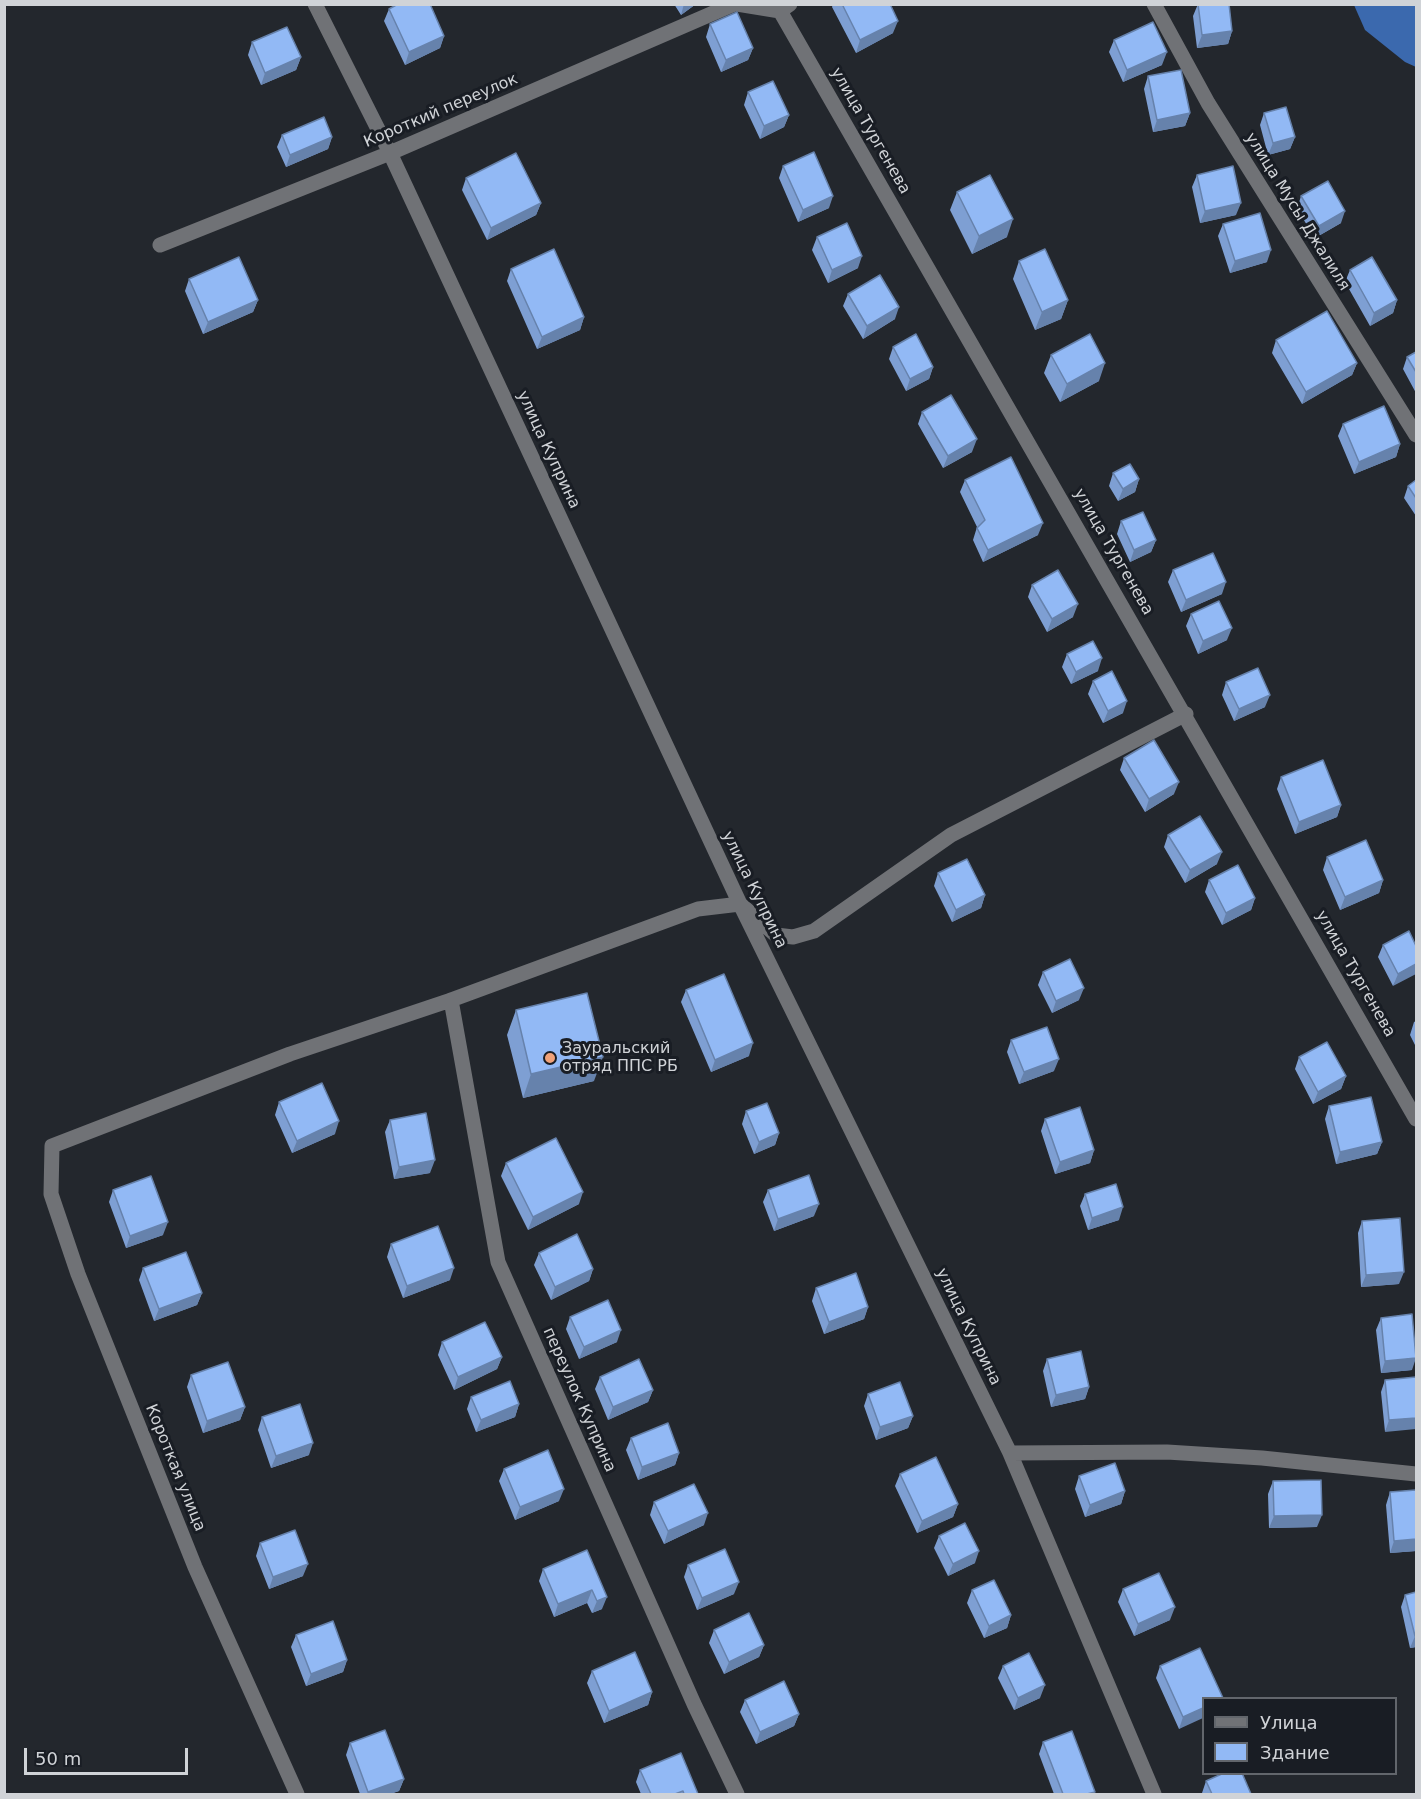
<!DOCTYPE html>
<html>
<head>
<meta charset="utf-8">
<style>
	body { margin:0 }
	#map { position:relative; width:1421px; height:1799px; overflow:hidden; background:#23272d; font-family:"DejaVu Sans",sans-serif }
	canvas { display:block }
	.frame { position:absolute; inset:0; border:6px solid #d0d3d7; pointer-events:none }
	.legend { position:absolute; left:1202px; top:1697px; width:195px; height:78px; box-sizing:border-box; background:#191d24; border:2px solid #62666c; margin:0; padding:8px 10px; list-style:none; font-size:18px; color:#d0d3d7 }
	.legend li { display:flex; align-items:center; gap:12px; height:30px }
	.legend b { width:30px; border:2px solid #62666c }
	.scale { position:absolute; left:24px; top:1748px; width:164px; height:27px; box-sizing:border-box; border:3px solid #d0d3d7; border-top:0; padding-left:8px; font-size:18px; line-height:21px; white-space:nowrap; color:#d0d3d7; -webkit-text-stroke:4px #191d24; paint-order:stroke }
</style>
</head>
<body>
<div id="map">
<canvas width="1421" height="1799"></canvas>
<div class="frame"></div>
<ul class="legend">
<li><b style="height:8px;background:#707276"></b>Улица</li>
<li><b style="height:16px;background:#92b9f5"></b>Здание</li>
</ul>
<div class="scale">50 m</div>
</div>
<script>
const ctx = document.querySelector('canvas').getContext('2d');
ctx.lineJoin = 'round';
function fill(path, color) { ctx.fillStyle = color; ctx.fill(path, 'evenodd'); }
const toPath = rows => new Path2D(rows.map(r => 'M' + r).join(''));
function stroke(path, color, width, dash) { ctx.strokeStyle = color; ctx.lineWidth = width; ctx.lineCap = dash ? 'butt' : 'round'; ctx.setLineDash(dash || []); ctx.stroke(path); }
function label(font, color, halo, rows, align = 'center') {
  ctx.font = font + ' "DejaVu Sans",sans-serif'; ctx.lineWidth = 6; ctx.setLineDash([]); ctx.textBaseline = 'middle'; ctx.strokeStyle = halo; ctx.fillStyle = color; for (const [text, x, y, turn = 0] of rows) {
    ctx.save(); ctx.translate(x, y); ctx.rotate((+turn || 0) * Math.PI / 180); ctx.textAlign = isNaN(turn) ? turn : align; if (halo) ctx.strokeText(text, 0, 0); ctx.fillText(text, 0, 0); ctx.restore();
  }
}
fill(toPath([
	[1354,5,1416,5,1416,67,1405,62,1365,30]
]), '#3b69ae');
stroke(toPath([
	[315,4,390,153,740,904,1010,1453,1154,1794],
	[737,4,780,11,790,4],
	[776,4,1416,1119],
	[1154,4,1208,103,1416,435],
	[160,245,390,153,734,4],
	[451,1000,498,1262,694,1704,737,1794],
	[1010,1453,1167,1452,1262,1458,1416,1474],
	[297,1794,195,1567,78,1274,51,1194,52,1146,290,1054,451,1000,698,909,740,904,776,935,793,937,814,931,951,835,1186,714]
]), '#707276', 15);
fill(toPath([
	[674,4,696,4,681,15],
	[833,4,890,4,893,33,856,53,832,7],
	[1198,4,1232,31,1228,44,1197,48,1193,16],
	[389,9,444,36,440,48,405,65,384,21],
	[710,24,753,48,748,60,721,72,706,37],
	[1114,40,1162,65,1123,82,1109,52],
	[252,42,301,57,296,70,261,85,248,55],
	[1148,76,1190,113,1185,126,1153,132,1144,89],
	[748,92,789,115,784,127,760,139,744,105],
	[1264,113,1295,137,1290,149,1268,155,1260,125],
	[282,135,332,137,328,149,286,167,277,147],
	[783,166,829,208,798,222,779,178],
	[1197,175,1236,215,1200,223,1192,187],
	[466,178,541,203,536,215,487,240,462,190],
	[957,192,1007,237,972,254,950,210],
	[1301,196,1341,223,1315,238,1297,209],
	[1223,224,1267,262,1230,273,1218,236],
	[817,237,858,268,828,283,812,250],
	[1019,261,1068,300,1061,319,1035,330,1013,279],
	[511,269,584,317,580,330,537,349,507,281],
	[1350,270,1397,300,1393,313,1370,326,1345,282],
	[189,279,258,300,253,312,203,334,185,291],
	[848,294,895,319,863,339,843,306],
	[1276,340,1357,363,1352,375,1302,404,1272,353],
	[893,347,933,367,929,379,906,391,889,359],
	[1416,352,1416,393,1403,369,1407,357],
	[1051,355,1099,381,1060,402,1044,373],
	[922,412,972,452,943,468,918,424],
	[1343,424,1400,444,1396,457,1354,474,1338,436],
	[1113,473,1139,479,1135,492,1118,501,1109,486],
	[965,480,1038,535,983,562,973,540,977,527,960,492],
	[1416,480,1416,516,1404,498,1408,486],
	[1121,521,1156,540,1151,552,1130,562,1117,534],
	[1173,570,1222,594,1181,612,1168,582],
	[1032,585,1073,617,1047,632,1028,597],
	[1191,614,1227,640,1198,654,1186,626],
	[1067,654,1098,671,1071,684,1062,667],
	[1093,681,1123,713,1103,723,1088,694],
	[1226,682,1265,707,1234,721,1222,695],
	[1124,758,1174,794,1145,812,1120,770],
	[1281,777,1341,805,1337,817,1295,834,1277,789],
	[1168,835,1217,864,1185,883,1164,847],
	[1327,857,1383,880,1379,893,1340,910,1323,870],
	[938,873,985,895,981,908,952,922,934,886],
	[1209,880,1255,898,1251,910,1222,925,1205,892],
	[1383,945,1416,946,1393,986,1378,957],
	[1043,972,1079,1000,1052,1013,1038,985],
	[686,990,749,1056,711,1072,681,1002],
	[516,1010,594,1081,523,1098,507,1035],
	[1416,1021,1416,1047,1410,1035,1414,1022],
	[1011,1040,1054,1071,1019,1084,1007,1052],
	[1299,1057,1346,1076,1341,1089,1313,1104,1295,1069],
	[279,1102,335,1134,292,1153,275,1115],
	[1329,1106,1382,1142,1377,1154,1336,1164,1325,1119],
	[746,1111,779,1133,775,1145,754,1154,742,1124],
	[1045,1119,1094,1150,1090,1163,1055,1174,1041,1131],
	[390,1120,430,1173,394,1179,385,1132],
	[506,1163,579,1204,528,1230,501,1176],
	[113,1190,163,1235,126,1248,109,1202],
	[768,1190,814,1216,774,1231,763,1202],
	[1085,1194,1119,1220,1088,1230,1080,1206],
	[1362,1221,1399,1284,1361,1287,1358,1233],
	[391,1244,450,1280,403,1298,387,1257],
	[539,1253,593,1269,589,1281,551,1300,534,1265],
	[143,1268,202,1293,197,1305,154,1321,139,1280],
	[816,1288,868,1307,864,1319,824,1334,812,1301],
	[570,1317,617,1342,579,1359,566,1329],
	[1381,1318,1412,1370,1381,1373,1376,1330],
	[442,1342,502,1357,497,1369,454,1390,438,1355],
	[1047,1359,1089,1387,1085,1399,1051,1407,1043,1371],
	[191,1375,245,1407,240,1420,203,1433,187,1387],
	[600,1377,653,1390,648,1402,608,1420,595,1389],
	[1416,1377,1385,1432,1381,1392,1385,1380],
	[868,1394,913,1416,908,1428,876,1440,864,1406],
	[471,1397,519,1404,515,1417,476,1432,467,1409],
	[262,1417,309,1455,271,1468,258,1430],
	[631,1438,679,1453,675,1465,638,1480,626,1450],
	[504,1469,559,1501,515,1520,499,1481],
	[900,1474,958,1504,953,1517,917,1533,895,1486],
	[1079,1476,1125,1491,1121,1504,1085,1517,1075,1489],
	[1273,1481,1317,1527,1269,1528,1268,1494],
	[1416,1490,1416,1551,1390,1553,1386,1505,1390,1492],
	[654,1502,704,1525,664,1544,650,1515],
	[939,1536,975,1563,948,1576,934,1548],
	[260,1543,303,1576,269,1589,256,1556],
	[587,1550,602,1609,592,1613,587,1603,554,1617,539,1581,543,1569],
	[688,1565,734,1594,697,1610,684,1577],
	[1123,1589,1170,1620,1134,1636,1118,1602],
	[972,1590,1011,1615,1007,1628,984,1638,967,1603],
	[1416,1592,1416,1647,1410,1648,1401,1607,1405,1595],
	[714,1630,764,1645,759,1657,724,1674,709,1643],
	[296,1635,347,1660,343,1672,306,1686,291,1647],
	[1003,1666,1040,1698,1014,1710,998,1678],
	[1160,1666,1223,1698,1179,1729,1156,1678],
	[592,1671,652,1692,648,1705,604,1723,587,1683],
	[745,1700,799,1714,794,1726,756,1744,740,1712],
	[1043,1742,1094,1794,1054,1794,1039,1754],
	[350,1743,404,1779,399,1791,390,1794,360,1794,346,1755],
	[640,1770,698,1794,641,1794,636,1782],
	[1206,1781,1251,1794,1202,1794,1202,1793]
]), '#7e9fd3');
fill(toPath([
	[684,4,696,4,681,15],
	[898,21,893,33,856,53,860,40],
	[1232,31,1228,44,1197,48,1202,35],
	[444,36,440,48,405,65,409,52],
	[753,48,748,60,721,72,726,60],
	[1167,52,1162,65,1123,82,1127,70],
	[301,57,296,70,261,85,265,73],
	[1190,113,1185,126,1153,132,1157,120],
	[789,115,784,127,760,139,764,126],
	[332,137,328,149,286,167,290,155],
	[1295,137,1290,149,1268,155,1273,143],
	[833,196,829,208,798,222,803,210],
	[541,203,536,215,487,240,491,228],
	[1241,203,1236,215,1200,223,1205,211],
	[1345,211,1341,223,1315,238,1319,226],
	[1013,219,1007,237,972,254,979,236],
	[1271,250,1267,262,1230,273,1235,261],
	[862,256,858,268,828,283,832,270],
	[258,300,253,312,203,334,208,322],
	[1068,300,1061,319,1035,330,1042,312],
	[1397,300,1393,313,1370,326,1374,313],
	[899,307,895,319,863,339,867,326],
	[584,317,580,330,537,349,542,337],
	[1105,363,1099,381,1060,402,1067,384],
	[1357,363,1352,375,1302,404,1306,392],
	[933,367,929,379,906,391,910,379],
	[977,439,972,452,943,468,948,456],
	[1400,444,1396,457,1354,474,1359,462],
	[1139,479,1135,492,1118,501,1123,489],
	[1043,523,1038,535,983,562,988,550],
	[1156,540,1151,552,1130,562,1134,550],
	[1226,582,1222,594,1181,612,1186,600],
	[1078,604,1073,617,1047,632,1052,619],
	[1232,628,1227,640,1198,654,1203,641],
	[1102,658,1098,671,1071,684,1076,672],
	[1270,695,1265,707,1234,721,1239,709],
	[1127,701,1123,713,1103,723,1108,711],
	[1179,782,1174,794,1145,812,1149,799],
	[1341,805,1337,817,1295,834,1299,822],
	[1222,852,1217,864,1185,883,1190,870],
	[1383,880,1379,893,1340,910,1345,897],
	[985,895,981,908,952,922,956,910],
	[1255,898,1251,910,1222,925,1226,913],
	[1416,964,1416,974,1393,986,1398,974],
	[1084,988,1079,1000,1052,1013,1056,1001],
	[753,1043,749,1056,711,1072,715,1060],
	[603,1057,594,1081,523,1098,531,1074],
	[1059,1059,1054,1071,1019,1084,1024,1072],
	[1346,1076,1341,1089,1313,1104,1318,1092],
	[339,1121,335,1134,292,1153,297,1141],
	[779,1133,775,1145,754,1154,759,1142],
	[1382,1142,1377,1154,1336,1164,1340,1152],
	[1094,1150,1090,1163,1055,1174,1060,1162],
	[435,1160,430,1173,394,1179,399,1167],
	[583,1192,579,1204,528,1230,533,1217],
	[819,1204,814,1216,774,1231,778,1219],
	[1123,1207,1119,1220,1088,1230,1092,1218],
	[168,1222,163,1235,126,1248,130,1236],
	[454,1268,450,1280,403,1298,407,1286],
	[593,1269,589,1281,551,1300,555,1287],
	[1404,1272,1399,1284,1361,1287,1366,1275],
	[202,1293,197,1305,154,1321,159,1309],
	[868,1307,864,1319,824,1334,829,1322],
	[621,1330,617,1342,579,1359,584,1347],
	[502,1357,497,1369,454,1390,458,1377],
	[1416,1358,1412,1370,1381,1373,1385,1361],
	[1089,1387,1085,1399,1051,1407,1056,1395],
	[653,1390,648,1402,608,1420,613,1407],
	[519,1404,515,1417,476,1432,481,1420],
	[245,1407,240,1420,203,1433,207,1421],
	[913,1416,908,1428,876,1440,880,1427],
	[1416,1418,1416,1429,1385,1432,1389,1420],
	[313,1443,309,1455,271,1468,276,1456],
	[679,1453,675,1465,638,1480,642,1467],
	[564,1489,559,1501,515,1520,520,1507],
	[1125,1491,1121,1504,1085,1517,1090,1505],
	[958,1504,953,1517,917,1533,922,1521],
	[708,1513,704,1525,664,1544,668,1531],
	[1322,1515,1317,1527,1269,1528,1274,1516],
	[1416,1539,1416,1551,1390,1553,1394,1541],
	[979,1551,975,1563,948,1576,953,1564],
	[308,1564,303,1576,269,1589,273,1577],
	[739,1582,734,1594,697,1610,702,1598],
	[592,1590,587,1603,554,1617,558,1604],
	[607,1597,602,1609,592,1613,597,1601],
	[1175,1607,1170,1620,1134,1636,1138,1624],
	[1011,1615,1007,1628,984,1638,989,1626],
	[1415,1636,1416,1636,1416,1647,1410,1648],
	[764,1645,759,1657,724,1674,729,1662],
	[347,1660,343,1672,306,1686,311,1674],
	[1045,1685,1040,1698,1014,1710,1018,1698],
	[652,1692,648,1705,604,1723,609,1711],
	[1203,1708,1203,1718,1179,1729,1183,1717],
	[799,1714,794,1726,756,1744,760,1732],
	[404,1779,399,1791,390,1794,367,1794,368,1792]
]), '#6682ac');
const building = toPath([
	[398,4,430,4,444,36,409,52,389,9,398,4],
	[842,4,890,4,898,21,860,40,842,4],
	[1198,4,1229,4,1232,31,1202,35,1198,4],
	[737,12,753,48,726,60,710,24,737,12],
	[1153,22,1167,52,1127,70,1114,40,1153,22],
	[287,27,301,57,265,73,252,42,287,27],
	[1181,70,1190,113,1157,120,1148,76,1181,70],
	[773,81,789,115,764,126,748,92,773,81],
	[1286,107,1295,137,1273,143,1264,113,1286,107],
	[324,117,332,137,290,155,282,135,324,117],
	[814,152,833,196,803,210,783,166,814,152],
	[516,153,541,203,491,228,466,178,516,153],
	[1233,166,1241,203,1205,211,1197,175,1233,166],
	[990,175,1013,219,979,236,957,192,990,175],
	[1328,181,1345,211,1319,226,1301,196,1328,181],
	[1260,213,1271,250,1235,261,1223,224,1260,213],
	[847,223,862,256,832,270,817,237,847,223],
	[554,249,584,317,542,337,511,269,554,249],
	[1045,249,1068,300,1042,312,1019,261,1045,249],
	[239,257,258,300,208,322,189,279,239,257],
	[1372,257,1397,300,1374,313,1350,270,1372,257],
	[880,275,899,307,867,326,848,294,880,275],
	[1327,311,1357,363,1306,392,1276,340,1327,311],
	[916,334,933,367,910,379,893,347,916,334],
	[1090,334,1105,363,1067,384,1051,355,1090,334],
	[1416,352,1416,372,1407,357,1416,352],
	[951,395,977,439,948,456,922,412,951,395],
	[1384,406,1400,444,1359,462,1343,424,1384,406],
	[1011,457,1043,523,988,550,977,528,985,520,965,480,1011,457],
	[1130,464,1139,479,1123,489,1113,473,1130,464],
	[1416,480,1416,498,1408,486,1416,480],
	[1143,512,1156,540,1134,550,1121,521,1143,512],
	[1213,553,1226,582,1186,600,1173,570,1213,553],
	[1058,570,1078,604,1052,619,1032,585,1058,570],
	[1219,601,1232,628,1203,641,1191,614,1219,601],
	[1093,641,1102,658,1076,672,1067,654,1093,641],
	[1258,668,1270,695,1239,709,1226,682,1258,668],
	[1112,671,1127,701,1108,711,1093,681,1112,671],
	[1154,740,1179,782,1149,799,1124,758,1154,740],
	[1323,760,1341,805,1299,822,1281,777,1323,760],
	[1200,816,1222,852,1190,870,1168,835,1200,816],
	[1366,840,1383,880,1345,897,1327,857,1366,840],
	[967,859,985,895,956,910,938,873,967,859],
	[1238,865,1255,898,1226,913,1209,880,1238,865],
	[1409,931,1416,946,1416,964,1398,974,1383,945,1409,931],
	[1070,959,1084,988,1056,1001,1043,972,1070,959],
	[724,974,753,1043,715,1060,686,990,724,974],
	[587,993,603,1057,531,1074,516,1010,587,993],
	[1047,1027,1059,1059,1024,1072,1011,1040,1047,1027],
	[1327,1042,1346,1076,1318,1092,1299,1057,1327,1042],
	[322,1083,339,1121,297,1141,279,1102,322,1083],
	[1371,1097,1382,1142,1340,1152,1329,1106,1371,1097],
	[767,1103,779,1133,759,1142,746,1111,767,1103],
	[1080,1107,1094,1150,1060,1162,1045,1119,1080,1107],
	[426,1113,435,1160,399,1167,390,1120,426,1113],
	[556,1138,583,1192,533,1217,506,1163,556,1138],
	[809,1175,819,1204,778,1219,768,1190,809,1175],
	[151,1176,168,1222,130,1236,113,1190,151,1176],
	[1116,1184,1123,1207,1092,1218,1085,1194,1116,1184],
	[1400,1218,1404,1272,1366,1275,1362,1221,1400,1218],
	[438,1226,454,1268,407,1286,391,1244,438,1226],
	[577,1234,593,1269,555,1287,539,1253,577,1234],
	[186,1252,202,1293,159,1309,143,1268,186,1252],
	[856,1273,868,1307,829,1322,816,1288,856,1273],
	[608,1300,621,1330,584,1347,570,1317,608,1300],
	[1412,1314,1416,1358,1385,1361,1381,1318,1412,1314],
	[485,1322,502,1357,458,1377,442,1342,485,1322],
	[1081,1351,1089,1387,1056,1395,1047,1359,1081,1351],
	[639,1359,653,1390,613,1407,600,1377,639,1359],
	[228,1362,245,1407,207,1421,191,1375,228,1362],
	[1416,1377,1416,1418,1389,1420,1385,1380,1416,1377],
	[510,1381,519,1404,481,1420,471,1397,510,1381],
	[900,1382,913,1416,880,1427,868,1394,900,1382],
	[300,1404,313,1443,276,1456,262,1417,300,1404],
	[668,1423,679,1453,642,1467,631,1438,668,1423],
	[548,1450,564,1489,520,1507,504,1469,548,1450],
	[936,1457,958,1504,922,1521,900,1474,936,1457],
	[1115,1463,1125,1491,1090,1505,1079,1476,1115,1463],
	[1321,1480,1322,1515,1274,1516,1273,1481,1321,1480],
	[694,1484,708,1513,668,1531,654,1502,694,1484],
	[1416,1490,1416,1539,1394,1541,1390,1492,1416,1490],
	[965,1523,979,1551,953,1564,939,1536,965,1523],
	[295,1530,308,1564,273,1577,260,1543,295,1530],
	[725,1549,739,1582,702,1598,688,1565,725,1549],
	[587,1550,607,1597,597,1601,592,1590,558,1604,543,1569,587,1550],
	[1159,1573,1175,1607,1138,1624,1123,1589,1159,1573],
	[994,1580,1011,1615,989,1626,972,1590,994,1580],
	[1416,1592,1416,1636,1415,1636,1405,1595,1416,1592],
	[749,1613,764,1645,729,1662,714,1630,749,1613],
	[333,1621,347,1660,311,1674,296,1635,333,1621],
	[1200,1648,1223,1698,1203,1698,1203,1708,1183,1717,1160,1666,1200,1648],
	[635,1652,652,1692,609,1711,592,1671,635,1652],
	[1029,1653,1045,1685,1018,1698,1003,1666,1029,1653],
	[784,1681,799,1714,760,1732,745,1700,784,1681],
	[385,1730,404,1779,368,1792,350,1743,385,1730],
	[1072,1731,1095,1792,1087,1794,1063,1794,1043,1742,1072,1731],
	[681,1753,698,1794,684,1794,683,1791,675,1794,651,1794,640,1770,681,1753],
	[1224,1773,1242,1773,1251,1794,1212,1794,1206,1781,1224,1773]
]);
fill(building, '#92b9f5');
stroke(building, '#6682ac', 1.5);
for (const [x, y, r, color] of [
	[550,1058,6,"#f0a279"]
]) { const dot = new Path2D(); dot.arc(x, y, r, 0, 2 * Math.PI); ctx.fillStyle = color; ctx.fill(dot); stroke(dot, '#191d24', 2); }
label('16px', '#d0d3d7', '#191d24', [
	["Короткий переулок",441,111,-23],
	["улица Тургенева",870,131,60],
	["улица Мусы Джалиля",1297,212,58],
	["улица Куприна",548,450,65],
	["улица Тургенева",1113,552,60],
	["улица Куприна",754,890,64],
	["улица Тургенева",1355,974,60],
	["улица Куприна",968,1327,64],
	["переулок Куприна",579,1400,66],
	["Короткая улица",175,1468,68]
]);
label('16px', '#d0d3d7', '#191d24', [
	["Зауральский",562,1049],
	["отряд ППС РБ",562,1067]
], 'left');
</script>
</body>
</html>
